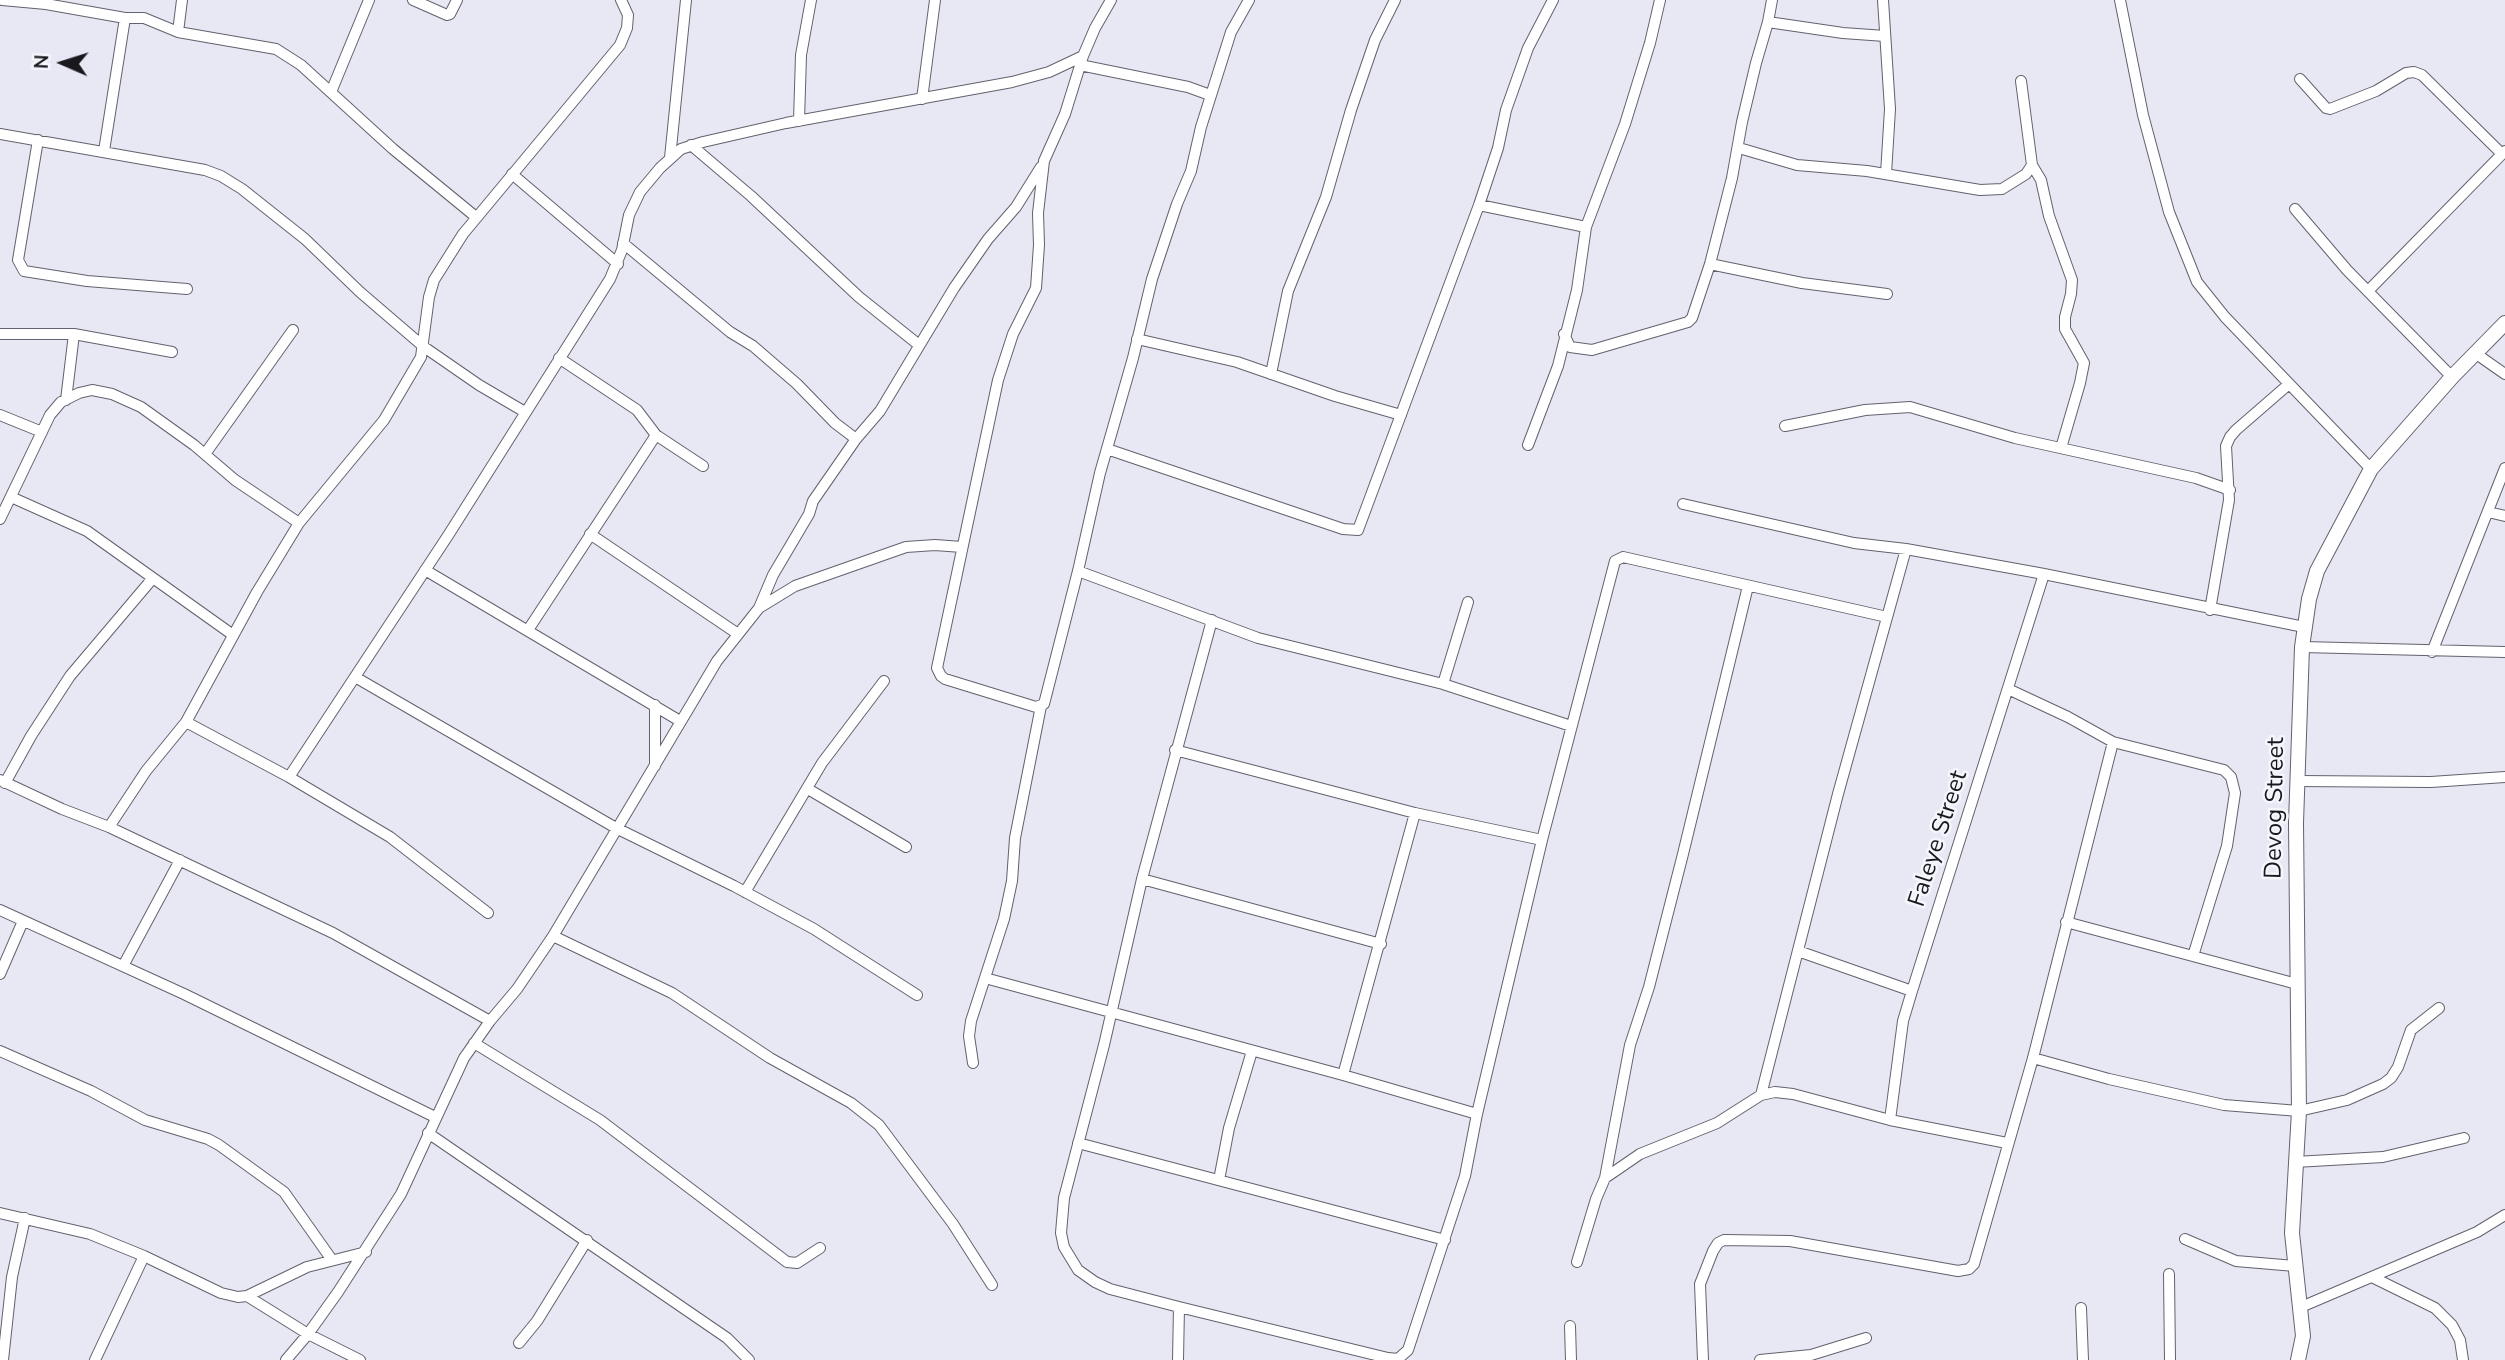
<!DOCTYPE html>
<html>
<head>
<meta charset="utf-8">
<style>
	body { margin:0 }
	#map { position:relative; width:2505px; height:1360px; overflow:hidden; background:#e7e8f4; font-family:"Nunito Sans",sans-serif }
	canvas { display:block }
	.north { position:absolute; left:28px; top:28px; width:70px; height:70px; -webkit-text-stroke:5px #f5f6fd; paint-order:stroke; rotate:273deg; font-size:19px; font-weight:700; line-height:28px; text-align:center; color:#19191d }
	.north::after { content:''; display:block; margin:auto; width:24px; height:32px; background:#19191d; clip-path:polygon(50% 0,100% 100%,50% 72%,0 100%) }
</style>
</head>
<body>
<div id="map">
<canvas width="2505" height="1360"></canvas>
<div class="north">N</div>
</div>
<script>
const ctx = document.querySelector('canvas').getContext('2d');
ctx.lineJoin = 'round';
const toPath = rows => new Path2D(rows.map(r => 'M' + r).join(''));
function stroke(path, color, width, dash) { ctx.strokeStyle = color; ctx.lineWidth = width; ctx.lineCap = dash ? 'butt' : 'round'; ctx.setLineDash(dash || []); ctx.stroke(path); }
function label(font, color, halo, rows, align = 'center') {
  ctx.font = font + ' "Nunito Sans",sans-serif'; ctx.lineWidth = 5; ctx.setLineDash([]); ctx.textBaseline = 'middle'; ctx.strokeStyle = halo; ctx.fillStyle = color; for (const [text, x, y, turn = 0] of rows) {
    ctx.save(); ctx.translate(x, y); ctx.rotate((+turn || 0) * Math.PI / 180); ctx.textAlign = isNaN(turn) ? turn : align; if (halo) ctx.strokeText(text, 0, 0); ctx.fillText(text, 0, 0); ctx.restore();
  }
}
const street = toPath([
	[2,0,46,4,125,18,144,18,178,32,276,49,301,65,393,149,476,217],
	[413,0,447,15,450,14,457,0],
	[1111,0,1095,28,1083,56,1065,114,1044,161,1038,213,1039,245,1036,288,1013,334,998,380,937,668,941,676,945,679,1036,707,1044,704,1078,571,1100,473,1133,358,1152,279,1177,204,1191,171,1201,127,1231,32,1249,0],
	[1883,0,1890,109,1886,174],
	[2120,0,2143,115,2169,212,2197,282,2225,317,2371,469],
	[1768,22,1843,33,1885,36],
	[178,32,182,0],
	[1080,65,1188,87,1210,95],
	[2300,79,2326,108,2330,109,2376,91,2406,73,2414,72,2422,75,2502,154],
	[2021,81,2032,165,2041,180,2049,216,2072,280,2071,294,2065,317,2065,329,2084,363,2080,383,2061,448],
	[331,92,369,0],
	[922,99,935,0],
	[799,121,801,55,811,0],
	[0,134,205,170,221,176,242,189,305,239,360,292,424,347,479,385,525,412],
	[38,140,18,260,24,271,87,281,187,289],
	[691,145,751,196,859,297,919,345],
	[1739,148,1797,165,1867,171,1980,190,2002,189,2026,174,2032,165],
	[104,151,125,18],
	[670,158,686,0],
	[512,174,618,264],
	[1479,205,1586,227],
	[2295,209,2347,270,2452,377],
	[623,243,730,332,753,346,797,384,835,423,856,439],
	[1710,264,1802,283,1887,294],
	[2368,291,2505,151],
	[0,334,74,334,172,352],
	[1564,334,1570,347,1592,350,1688,322,1692,318,1710,264,1732,178,1742,122,1756,63,1768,22,1772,0],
	[1137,339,1237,362,1335,396,1401,415],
	[2475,353,2505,374],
	[559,358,637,410,656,435,703,466],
	[1271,374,1288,291,1326,197,1351,110,1375,40,1395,0],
	[66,400,74,334],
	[0,415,42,432],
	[1785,426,1865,410,1910,407,2015,438,2196,478,2230,490],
	[1528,445,1558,366,1577,290,1586,227,1625,124,1650,43,1660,0],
	[1107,449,1343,529,1358,530,1479,205,1498,148,1506,110,1528,48,1553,0],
	[205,454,293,330],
	[11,497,87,531,233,635],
	[1683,504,1854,543,1906,549,2044,574,2304,627],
	[2488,512,2505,516],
	[0,519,50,415,61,402,79,393,92,390,112,394,141,407,194,445,235,480,299,523],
	[590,534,738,634],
	[425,570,680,721],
	[1078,571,1258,638,1443,684,1571,726],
	[759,608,773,575,809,514,813,501,856,439,880,411,954,288,988,239,1016,207,1041,167],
	[2210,610,2229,500,2226,446,2230,437,2236,430,2289,384],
	[528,630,656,435],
	[2302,647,2505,652],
	[2432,652,2505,468],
	[355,677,616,828,734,886,814,929,917,995],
	[1443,684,1468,602],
	[2008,689,2068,717,2113,742,2224,770,2231,777,2235,793,2227,846,2193,956],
	[655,705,655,766],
	[186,722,289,777,390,837,488,913],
	[1175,750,1415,813,1542,840],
	[289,777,449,534,610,279,622,250,629,215,640,192,660,168,681,149,703,142,786,123,1012,82,1049,72,1083,56],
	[0,780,62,809,109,827,333,933,490,1021],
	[2298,781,2431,782,2505,777],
	[5,783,31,736,70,676,153,578],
	[808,789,906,847],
	[109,827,146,771,186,722,257,592,299,523,384,420,421,357,429,297,434,280,463,234,620,45,627,28,628,15,621,0],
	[1142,879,1381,944],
	[745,892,822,763,884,681],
	[0,910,184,994,435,1117],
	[2066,922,2297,984],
	[553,936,672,993,770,1058,851,1103,879,1125,953,1224,992,1285],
	[1798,951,1912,991],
	[123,966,180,860],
	[0,974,23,921],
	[985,978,1343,1075,1477,1114],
	[474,1043,600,1120,787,1262,797,1263,820,1248],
	[0,1051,91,1091,145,1120,208,1139,219,1145,284,1192,332,1260],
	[2033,1058,2109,1079,2224,1105,2299,1111,2347,1100,2383,1084,2391,1078,2398,1067,2411,1030,2439,1008],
	[973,1063,969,1036,971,1021,1004,919,1012,881,1015,838,1041,706],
	[1343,1075,1415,813],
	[1761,1095,1838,794,1906,549],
	[1890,1120,1903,1021,1912,991,2044,574],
	[428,1133,727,1338,749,1360],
	[1078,1143,1445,1240],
	[2295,1162,2383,1157,2464,1138],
	[1605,1178,1630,1045,1649,987,1683,854,1748,586],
	[1219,1180,1229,1128,1252,1051],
	[0,1213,90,1234,144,1256,221,1293,238,1297,247,1296,307,1267,366,1252],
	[2185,1239,2236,1261,2295,1266],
	[1577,1262,1596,1199,1605,1178,1640,1154,1717,1123,1761,1095,1775,1092,1793,1094,1890,1120,2007,1143],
	[2169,1274,2170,1360],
	[2372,1277,2435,1308,2452,1325,2460,1340,2463,1360],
	[247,1296,308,1334,360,1360],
	[1179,1307,1110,1289,1095,1282,1078,1270,1064,1247,1061,1233,1064,1198,1104,1045,1142,879,1212,620],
	[2301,1307,2477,1232,2505,1215],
	[2081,1308,2083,1360],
	[1570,1326,1571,1360],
	[519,1343,537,1321,587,1240],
	[3,1360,12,1277,25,1218],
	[95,1360,144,1256],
	[286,1360,308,1334,338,1292,401,1194,464,1058,490,1021,517,989,553,936,717,661,759,608,795,586,906,547,935,545,962,547],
	[1178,1360,1179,1307,1388,1358,1398,1359,1408,1350,1465,1176,1477,1114,1542,840,1615,561,1623,557,1887,617],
	[1703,1360,1700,1284,1713,1251,1718,1243,1724,1240,1790,1241,1958,1271,1969,1269,1974,1264,2033,1058,2113,742],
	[1760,1360,1811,1355,1866,1338]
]);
const secondary = toPath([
	[2298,1360,2303,1336,2292,1233,2299,1111,2296,823,2302,647,2309,599,2317,571,2371,469,2452,377,2505,323]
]);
stroke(street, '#62626d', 12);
stroke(secondary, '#62626d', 16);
stroke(street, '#fff', 10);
stroke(secondary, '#fff', 14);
label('24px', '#19191d', '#f5f6fd', [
	["Devog Street",2276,808,-89],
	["Faleye Street",1939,839,-72]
]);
</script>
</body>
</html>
